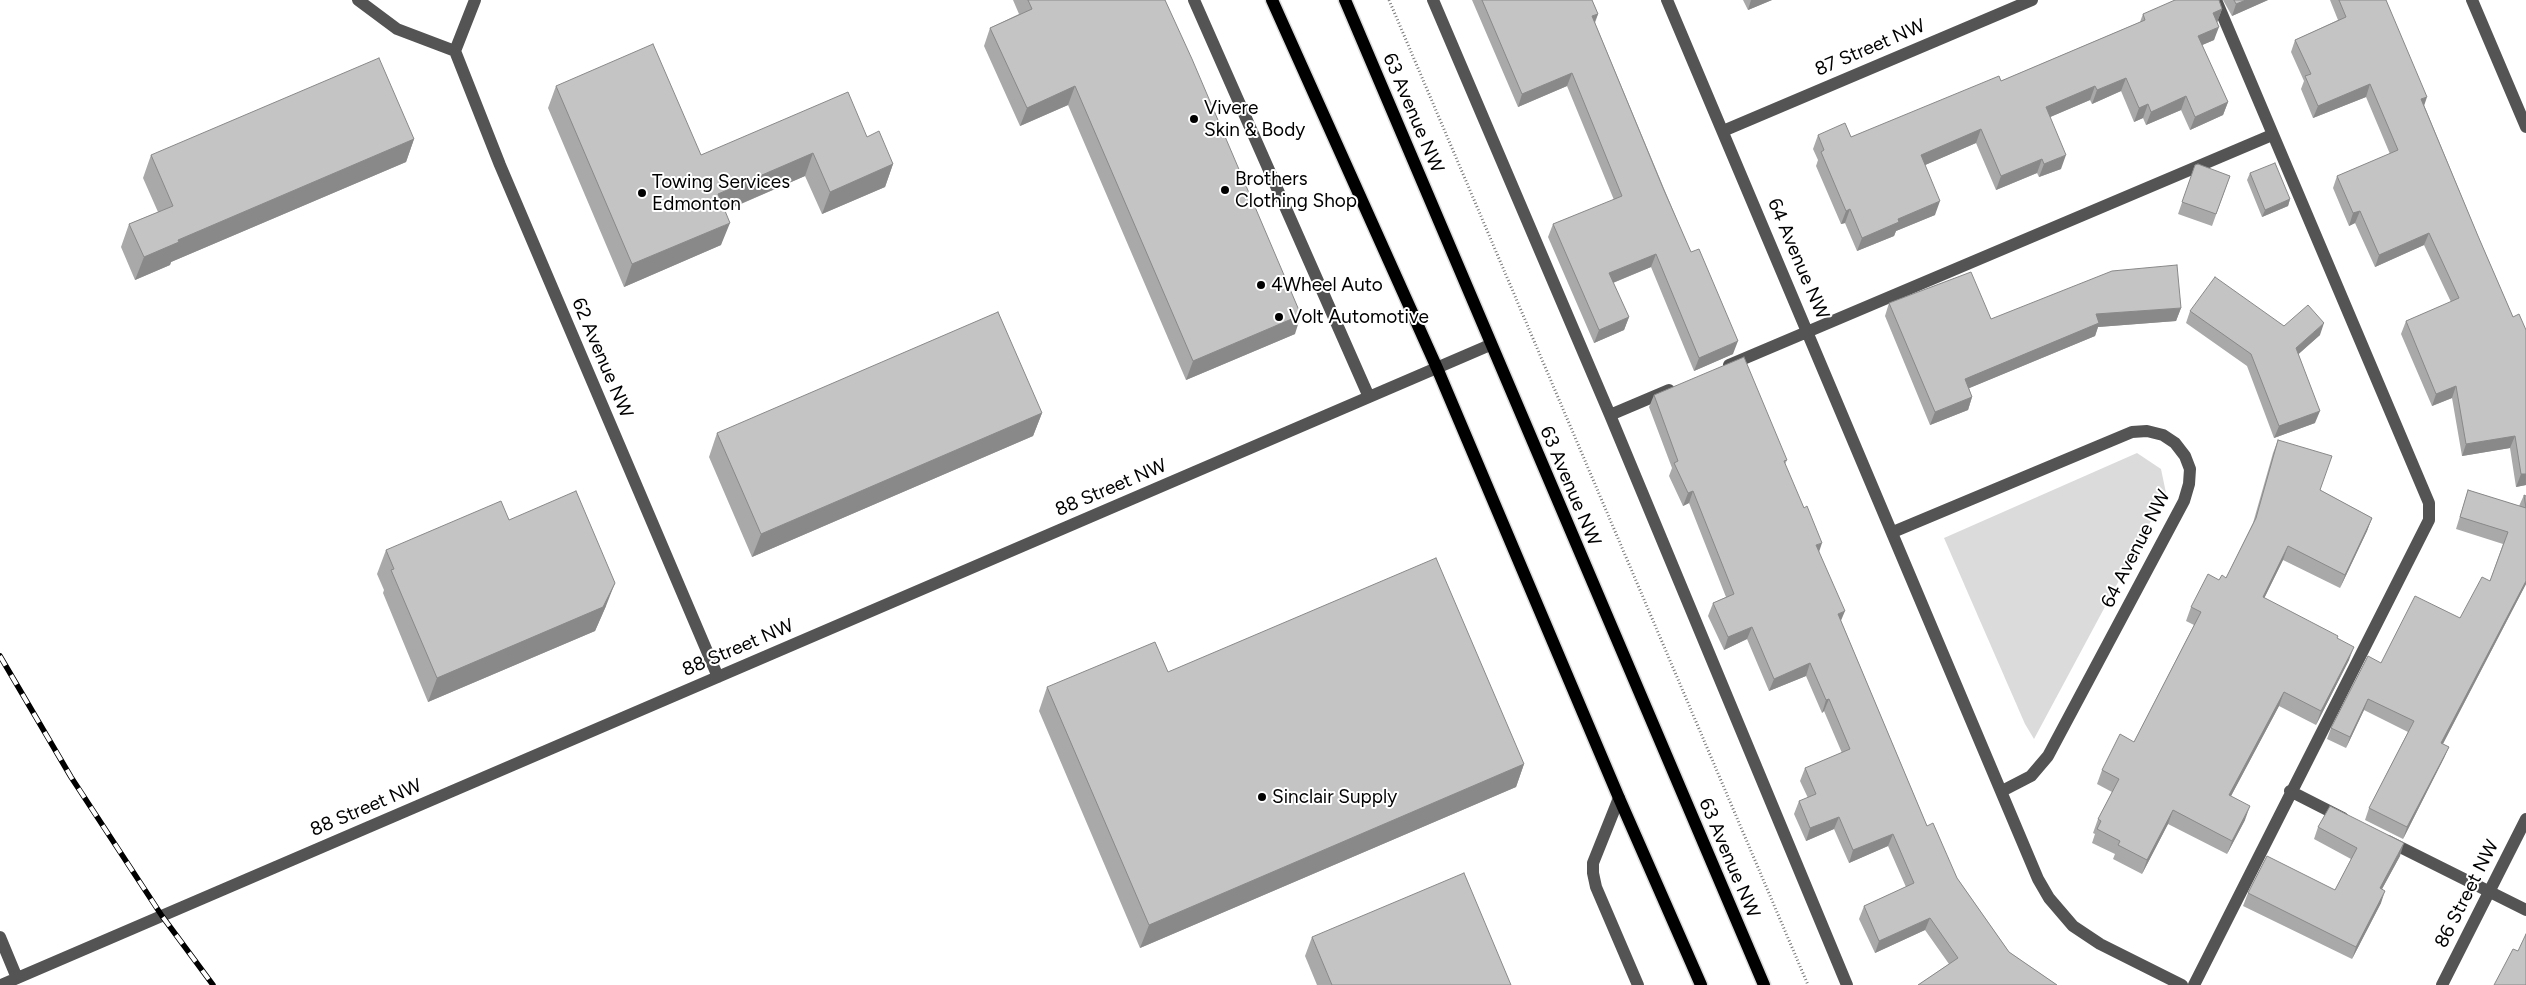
<!DOCTYPE html>
<html>
<head>
<meta charset="utf-8">
<style>
	body { margin:0 }
	canvas { display:block; background:#fff }
</style>
</head>
<body>
<canvas width="2526" height="985"></canvas>
<script>
const ctx = document.querySelector('canvas').getContext('2d');
ctx.lineJoin = 'round';
function fill(path, color) { ctx.fillStyle = color; ctx.fill(path, 'evenodd'); }
const toPath = rows => new Path2D(rows.map(r => 'M' + r).join(''));
function stroke(path, color, width, dash) { ctx.strokeStyle = color; ctx.lineWidth = width; ctx.lineCap = dash ? 'butt' : 'round'; ctx.setLineDash(dash || []); ctx.stroke(path); }
function label(font, color, halo, rows, align = 'center') {
  ctx.font = font + ' Figtree,sans-serif'; ctx.lineWidth = 4; ctx.setLineDash([]); ctx.textBaseline = 'middle'; ctx.strokeStyle = halo; ctx.fillStyle = color; for (const [text, x, y, turn = 0] of rows) {
    ctx.save(); ctx.translate(x, y); ctx.rotate((+turn || 0) * Math.PI / 180); ctx.textAlign = isNaN(turn) ? turn : align; if (halo) ctx.strokeText(text, 0, 0); ctx.fillText(text, 0, 0); ctx.restore();
  }
}
fill(toPath([
	[2137,453,2161,469,2166,493,2034,739,2025,724,1944,538]
]), '#dbdbdb');
const major = toPath([
	[1272,0,1437,368,1619,798,1701,985],
	[1345,0,1764,985]
]);
stroke(major, '#dbdbdb', 15);
stroke(toPath([
	[1389,0,1808,985]
]), '#767676', 3, [1, 2.5]);
stroke(toPath([
	[358,0,397,29,455,51],
	[475,0,455,51,500,165,718,677],
	[1194,0,1369,397],
	[1433,0,1610,415,1847,985],
	[1667,0,2038,879,2049,898,2073,926,2100,944,2182,985],
	[2472,0,2526,127],
	[1723,131,2032,0],
	[1729,365,2272,135],
	[1610,415,1669,390],
	[1893,532,2132,432,2147,431,2163,435,2175,443,2185,456,2190,469,2189,484,2184,501,2048,756,2031,776,2002,791],
	[2290,791,2343,818],
	[1619,798,1593,863,1593,873,1596,887,1638,985],
	[2388,841,2526,910],
	[0,937,17,978],
	[1,985,1490,345],
	[2194,985,2429,520,2429,503,2216,0],
	[2442,985,2526,819]
]), '#545454', 12);
stroke(major, '#000', 12);
const rail = toPath([
	[0,656,71,777,162,916,213,985]
]);
stroke(rail, '#000', 5.5);
stroke(rail, '#fff', 4, [11]);
fill(toPath([
	[1013,0,1165,0,1295,334,1186,380,1068,105,1020,126,984,46,990,28,1019,14],
	[1472,0,1592,0,1598,14,1595,23,1733,354,1694,371,1651,267,1613,283,1629,317,1624,330,1594,343,1548,237,1553,224,1614,200,1567,86,1518,107],
	[1743,0,1772,0,1748,10],
	[2223,0,2268,0,2232,16],
	[2330,0,2386,0,2424,105,2478,236,2513,317,2526,330,2526,485,2516,487,2510,448,2462,456,2452,398,2432,406,2401,334,2406,321,2451,302,2424,245,2375,267,2355,223,2349,226,2333,188,2337,176,2390,154,2366,97,2313,118,2301,89,2304,81,2291,52,2295,40,2338,20],
	[2222,9,2217,22,2214,40,2202,45,2228,102,2223,115,2190,130,2181,110,2146,125,2143,118,2134,122,2121,91,2092,104,2090,100,2050,117,2061,169,2039,177,2037,173,1996,190,1976,143,1925,165,1935,215,1896,231,1894,236,1857,251,1845,223,1841,224,1816,166,1818,160,1813,149,1818,135,1851,137,2001,81,2140,22,2143,14],
	[556,86,701,155,867,137,893,164,885,187,822,214,805,176,725,211,721,245,624,287,548,108],
	[414,139,406,162,171,262,170,265,135,280,121,247,129,224,158,212,143,178,151,155],
	[2195,165,2230,176,2212,226,2178,214],
	[2250,173,2290,199,2288,206,2262,217,2247,180],
	[1889,303,1991,319,2181,308,2176,321,2098,327,2095,336,1969,388,1972,397,1968,410,1930,425,1885,316],
	[2190,311,2284,326,2320,335,2298,354,2315,423,2274,438,2247,366,2186,323],
	[1654,395,1787,460,1785,464,1819,552,1841,621,1927,826,1957,878,2009,952,2057,985,1918,985,1949,964,1925,930,1875,953,1859,919,1864,906,1906,887,1888,846,1849,863,1834,829,1806,841,1794,814,1799,801,1808,798,1800,781,1805,768,1842,753,1824,711,1822,713,1806,676,1769,691,1747,639,1724,650,1708,616,1713,603,1726,597,1689,503,1683,506,1669,476,1672,468,1649,407],
	[1042,413,1033,436,752,557,709,457,717,433],
	[2278,440,2320,490,2372,518,2367,531,2340,588,2283,560,2264,598,2337,638,2349,660,2316,725,2279,706,2231,796,2245,820,2227,854,2168,824,2142,874,2113,859,2115,854,2092,843,2095,834,2093,833,2098,819,2112,792,2097,784,2102,770,2134,742,2194,625,2186,621,2191,607,2219,580,2226,578,2253,523,2273,453],
	[2468,490,2519,506,2524,495,2526,496,2526,584,2443,744,2449,747,2444,758,2403,839,2365,820,2369,808,2408,732,2364,710,2346,748,2327,739,2331,728,2381,663,2460,618,2490,581,2503,544,2456,529],
	[509,520,606,606,595,631,428,702,383,593,384,590,377,574,386,550],
	[1047,687,1524,764,1516,787,1140,948,1039,711],
	[2318,827,2400,856,2382,889,2381,903,2352,959,2243,906,2248,893,2335,890,2351,859,2314,839],
	[1312,937,1511,985,1317,985,1305,956]
]), '#a9a9a9');
fill(toPath([
	[1751,0,1772,0,1748,10],
	[2246,0,2268,0,2232,16,2236,4],
	[2222,9,2217,23,2213,13],
	[1598,14,1593,26,1592,16],
	[2219,27,2214,40,2193,49,2198,36],
	[1572,73,1567,86,1518,107,1522,94],
	[2126,78,2121,91,2092,104,2097,90],
	[2370,84,2366,97,2313,118,2318,106],
	[1075,86,1068,105,1020,126,1027,108],
	[2095,86,2090,100,2041,121,2046,107],
	[2186,96,2181,110,2146,125,2151,112],
	[2427,97,2423,109,2421,99],
	[2228,102,2223,115,2190,130,2195,117],
	[2148,104,2143,118,2134,122,2139,108],
	[1981,129,1976,143,1916,169,1921,155],
	[414,139,406,162,171,262,170,265,135,280,144,257,178,240],
	[813,153,805,176,710,217,718,194],
	[2066,155,2061,169,2039,177,2044,164],
	[2042,159,2037,173,1996,190,2001,176],
	[893,164,885,187,822,214,830,192],
	[2290,199,2288,206,2262,217,2265,210],
	[1940,201,1935,215,1896,231,1894,236,1857,251,1862,238,1898,219],
	[1850,209,1845,223,1841,224,1846,211],
	[2360,211,2355,223,2349,226,2353,213],
	[730,223,721,245,624,287,632,264],
	[2429,233,2424,245,2375,267,2379,255],
	[1656,254,1651,267,1605,286,1609,273],
	[2181,308,2176,321,2098,327,2095,336,1960,392,1965,379,2096,314],
	[1301,315,1295,334,1186,380,1193,361],
	[1629,317,1624,330,1594,343,1599,330],
	[2324,323,2320,335,2292,360,2296,348],
	[1738,341,1733,354,1694,371,1699,358],
	[2456,386,2452,398,2432,406,2436,394],
	[1972,397,1968,410,1930,425,1935,412],
	[2320,411,2315,423,2274,438,2279,426],
	[1042,413,1033,436,752,557,761,534],
	[2515,436,2510,448,2462,456,2466,444],
	[2521,474,2526,474,2526,485,2516,487],
	[1693,491,1689,503,1683,506,1688,493],
	[2372,518,2367,531,2340,588,2345,575],
	[1822,543,1818,555,1816,545],
	[2288,546,2283,560,2258,611,2263,597],
	[2526,581,2526,584,2437,755,2441,743],
	[615,583,606,606,595,631,428,702,437,678],
	[1845,611,1840,623,1838,614],
	[1752,627,1747,639,1724,650,1728,637],
	[2354,647,2349,660,2316,725,2321,711],
	[1810,663,1806,676,1769,691,1774,679],
	[2284,692,2279,706,2224,809,2229,795],
	[1829,699,1824,711,1822,713,1826,700],
	[2368,699,2364,710,2346,748,2350,737],
	[2449,747,2444,758,2403,839,2407,827],
	[1524,764,1516,787,1140,948,1149,925],
	[2250,806,2245,820,2227,854,2232,841],
	[2173,810,2168,824,2142,874,2147,860],
	[1839,817,1834,829,1806,841,1810,828],
	[1893,834,1888,846,1849,863,1853,850],
	[2404,843,2400,856,2376,900,2380,888],
	[2385,891,2381,903,2352,959,2356,947],
	[1930,918,1925,930,1875,953,1879,941]
]), '#898989');
const building = toPath([
	[1028,0,1165,0,1192,59,1301,315,1193,361,1075,86,1027,108,990,28,1032,9,1028,0],
	[1482,0,1592,0,1598,14,1592,16,1663,188,1691,252,1699,249,1738,341,1699,358,1656,254,1609,273,1629,317,1599,330,1553,224,1622,196,1572,73,1522,94,1482,0],
	[2175,0,2219,0,2222,9,2213,13,2219,27,2198,36,2228,102,2195,117,2186,96,2151,112,2148,104,2139,108,2126,78,2097,90,2095,86,2046,107,2066,155,2044,164,2042,159,2001,176,1981,129,1921,155,1940,201,1898,219,1899,222,1862,238,1850,209,1846,211,1821,152,1824,150,1818,135,1845,123,1851,137,1999,76,2001,81,2145,20,2143,14,2175,0],
	[2234,0,2246,0,2236,4,2234,0],
	[2339,0,2386,0,2427,97,2421,99,2478,236,2513,317,2519,314,2526,330,2526,474,2521,474,2515,436,2466,444,2456,386,2436,394,2406,321,2459,298,2429,233,2379,255,2360,211,2353,213,2337,176,2398,150,2370,84,2318,106,2305,76,2311,74,2295,40,2346,17,2339,0],
	[653,44,701,155,848,92,867,137,879,131,893,164,830,192,813,153,718,194,730,223,632,264,556,86,653,44],
	[379,58,414,139,178,240,179,242,144,257,129,224,173,206,151,155,379,58],
	[2275,163,2290,199,2265,210,2250,173,2275,163],
	[2198,164,2230,176,2216,214,2182,202,2195,165,2198,164],
	[2177,265,2181,308,2096,314,2099,323,1965,379,1972,397,1935,412,1889,303,1971,272,1991,319,2112,271,2177,265],
	[2215,277,2284,326,2308,305,2324,323,2296,348,2320,411,2279,426,2251,354,2190,311,2215,277],
	[998,312,1042,413,761,534,717,433,998,312],
	[1744,357,1787,460,1784,461,1804,508,1807,506,1822,543,1816,545,1845,611,1838,614,1927,826,1933,823,1957,878,2009,952,2057,985,1918,985,1958,958,1930,918,1879,941,1864,906,1914,883,1893,834,1853,850,1839,817,1810,828,1799,801,1816,794,1805,768,1850,749,1829,699,1826,700,1810,663,1774,679,1752,627,1728,637,1713,603,1734,594,1693,491,1688,493,1674,463,1678,461,1654,395,1744,357],
	[2278,440,2332,456,2320,490,2372,518,2345,575,2288,546,2263,597,2338,636,2337,638,2354,647,2321,711,2284,692,2229,795,2250,806,2232,841,2173,810,2147,860,2118,845,2120,841,2097,829,2101,821,2098,819,2119,779,2102,770,2120,734,2134,742,2201,612,2191,607,2208,574,2219,580,2222,575,2226,578,2256,518,2278,440],
	[2468,490,2526,508,2524,495,2526,496,2526,581,2441,743,2449,747,2407,827,2369,808,2414,721,2368,699,2350,737,2331,728,2368,656,2381,663,2415,596,2460,618,2482,577,2490,581,2508,532,2460,517,2468,490],
	[576,491,615,583,603,607,437,678,391,570,394,569,386,550,501,501,509,520,576,491],
	[1436,558,1524,764,1149,925,1047,687,1155,642,1168,672,1436,558],
	[2330,806,2404,843,2380,888,2385,891,2356,947,2248,893,2267,856,2335,890,2357,848,2318,827,2330,806],
	[1464,873,1511,985,1332,985,1312,937,1464,873],
	[2526,934,2526,985,2494,985,2513,949,2518,951,2526,934]
]);
fill(building, '#c4c4c4');
stroke(building, '#898989', 1);
for (const [x, y, r, color] of [
	[1194,119,5,"#000"],
	[1225,190,5,"#000"],
	[642,193,5,"#000"],
	[1261,285,5,"#000"],
	[1279,317,5,"#000"],
	[1262,797,5,"#000"]
]) { const dot = new Path2D(); dot.arc(x, y, r, 0, 2 * Math.PI); ctx.fillStyle = color; ctx.fill(dot); stroke(dot, '#fff', 2); }
label('19px', '#000', '#fff', [
	["87 Street NW",1870,48,-23],
	["63 Avenue NW",1413,113,67],
	["64 Avenue NW",1798,259,67],
	["62 Avenue NW",602,358,67],
	["63 Avenue NW",1570,486,67],
	["88 Street NW",1111,488,-23],
	["64 Avenue NW",2136,549,-63],
	["88 Street NW",738,648,-23],
	["88 Street NW",366,808,-23],
	["63 Avenue NW",1729,858,67],
	["86 Street NW",2467,894,-63]
]);
label('19px', '#000', '#fff', [
	["Vivere",1204,108],
	["Skin & Body",1204,130],
	["Brothers",1235,179],
	["Clothing Shop",1235,201],
	["Towing Services",652,182],
	["Edmonton",652,204],
	["4Wheel Auto",1271,285],
	["Volt Automotive",1289,317],
	["Sinclair Supply",1272,797]
], 'left');
</script>
</body>
</html>
